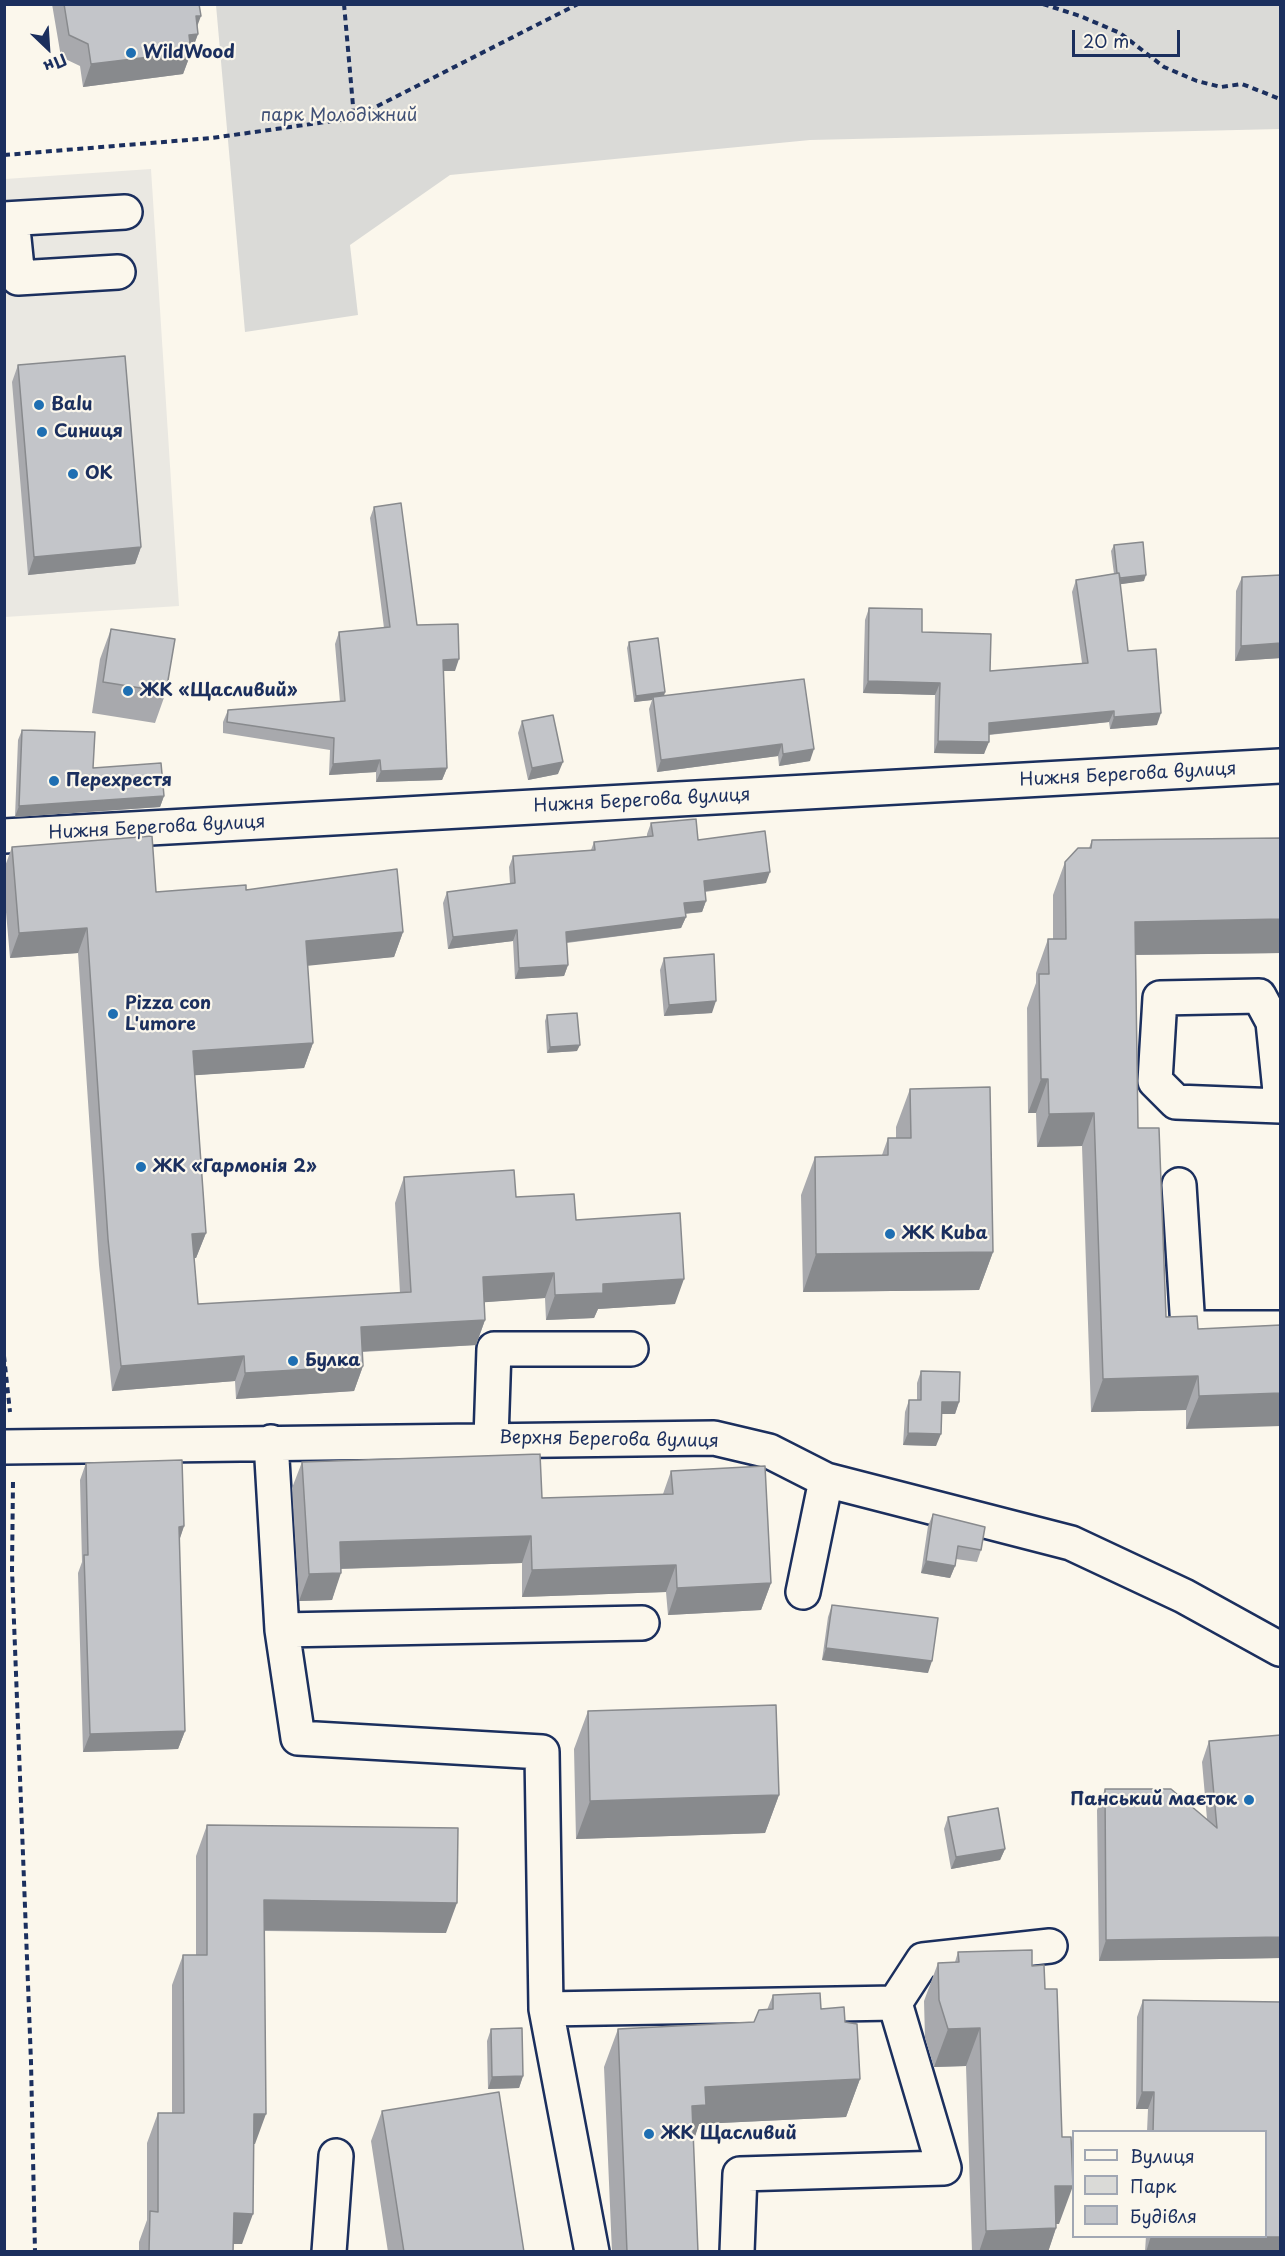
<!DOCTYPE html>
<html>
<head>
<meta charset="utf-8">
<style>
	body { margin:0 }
	#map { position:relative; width:1285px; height:2256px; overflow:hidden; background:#fbf7ec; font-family:"Playpen Sans",sans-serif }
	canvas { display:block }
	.frame { position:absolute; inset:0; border:6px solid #1b2f5e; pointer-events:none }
	.legend { position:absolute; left:1072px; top:2130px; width:195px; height:108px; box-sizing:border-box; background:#fbf7ec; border:2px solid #a1a7b3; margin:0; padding:8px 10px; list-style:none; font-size:18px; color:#1b2f5e }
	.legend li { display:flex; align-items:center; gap:12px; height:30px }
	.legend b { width:30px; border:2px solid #a1a7b3 }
	.north { position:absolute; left:18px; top:18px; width:60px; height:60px; -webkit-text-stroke:4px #fbf7ec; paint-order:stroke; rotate:155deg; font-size:16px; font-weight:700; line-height:24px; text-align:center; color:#1b2f5e }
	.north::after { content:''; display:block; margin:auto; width:21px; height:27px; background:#1b2f5e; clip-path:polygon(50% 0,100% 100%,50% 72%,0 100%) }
	.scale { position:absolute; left:1072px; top:30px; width:108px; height:27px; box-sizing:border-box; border:3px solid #1b2f5e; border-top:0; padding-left:8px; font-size:18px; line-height:21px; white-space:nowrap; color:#1b2f5e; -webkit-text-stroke:4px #fbf7ec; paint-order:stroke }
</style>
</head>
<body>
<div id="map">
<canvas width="1285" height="2256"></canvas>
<div class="frame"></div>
<ul class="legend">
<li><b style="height:8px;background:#fbf7ec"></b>Вулиця</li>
<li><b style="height:16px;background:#dadad7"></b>Парк</li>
<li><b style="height:16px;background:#c3c5c9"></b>Будівля</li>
</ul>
<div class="north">Пн</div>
<div class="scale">20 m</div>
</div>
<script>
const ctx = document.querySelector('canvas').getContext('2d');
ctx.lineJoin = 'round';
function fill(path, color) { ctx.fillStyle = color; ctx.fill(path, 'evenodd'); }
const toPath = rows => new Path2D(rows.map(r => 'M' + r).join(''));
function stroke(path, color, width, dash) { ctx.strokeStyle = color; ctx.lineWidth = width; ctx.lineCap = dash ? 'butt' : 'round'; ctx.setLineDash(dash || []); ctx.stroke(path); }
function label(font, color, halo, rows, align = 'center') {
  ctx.font = font + ' "Playpen Sans",sans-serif'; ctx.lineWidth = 4.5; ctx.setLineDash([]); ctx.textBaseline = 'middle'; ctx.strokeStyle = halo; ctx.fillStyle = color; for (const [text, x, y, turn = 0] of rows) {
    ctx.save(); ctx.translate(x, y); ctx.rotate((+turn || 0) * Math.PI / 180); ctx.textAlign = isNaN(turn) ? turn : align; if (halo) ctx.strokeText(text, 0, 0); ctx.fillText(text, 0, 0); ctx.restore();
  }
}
fill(toPath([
	[151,169,179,606,5,617,5,179]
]), '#eae8e2');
fill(toPath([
	[216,5,1280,5,1280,129,810,140,450,175,350,245,358,315,245,332]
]), '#dadad7');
const minor = toPath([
	[4,219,125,212],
	[12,219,18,278,118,272],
	[4,836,1280,766],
	[1280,1091,1273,1022,1259,996,1160,998,1155,1081,1176,1102,1280,1106],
	[1179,1185,1188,1328,1280,1328],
	[491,1439,494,1349,631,1349],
	[271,1442,282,1630,298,1738,542,1752,546,2009,592,2252],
	[4,1447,714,1438,769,1451,826,1480,1071,1543,1184,1596,1280,1649],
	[803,1592,826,1480],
	[282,1630,642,1623],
	[546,2009,895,2003],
	[329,2252,336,2156],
	[737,2252,740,2174,944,2168,895,2003,923,1960,1050,1946]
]);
stroke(minor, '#1b2f5e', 38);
stroke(toPath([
	[344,4,354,117],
	[1043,4,1080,16,1120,33,1164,67,1197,81,1221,87,1242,84,1280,99],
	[4,155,212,138,354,118,578,4],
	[4,1356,10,1412],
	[13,1482,12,1570,31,2062,35,2252]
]), '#1b2f5e', 4, [6, 4.5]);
stroke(minor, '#fbf7ec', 33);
fill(toPath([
	[52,4,199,4,197,25,198,34,183,74,83,87,80,66,61,57],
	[18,365,141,547,135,564,28,575,12,382],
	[374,507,417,625,455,671,443,671,447,768,442,780,376,782,376,772,329,775,330,750,223,733,223,722,228,710,340,702,335,644,339,632,384,628,370,518],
	[1114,545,1144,581,1120,584,1128,651,1157,725,1110,729,1109,722,989,735,984,754,934,753,935,695,863,693,865,620,869,608,922,632,990,671,1082,663,1072,592,1076,580,1114,574,1111,551],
	[1281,575,1281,658,1235,661,1236,591,1242,577],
	[111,629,166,692,155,723,92,713,100,659],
	[629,642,665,692,664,696,804,679,810,761,779,766,778,756,657,772,649,709,652,700,634,702,627,648],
	[522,721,558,774,528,780,518,733],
	[22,730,93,768,164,796,160,807,15,817,18,740],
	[651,823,698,840,766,883,705,892,706,901,702,912,685,914,686,917,681,928,567,943,568,965,564,976,515,979,513,941,448,949,443,903,447,892,510,884,509,867,513,856,591,850,594,842,647,837,647,834],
	[1281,838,1281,953,1136,955,1138,1128,1166,1317,1198,1329,1281,1325,1186,1429,1186,1410,1091,1412,1082,1146,1037,1147,1036,1113,1028,1113,1027,1008,1036,983,1036,973,1048,939,1053,939,1053,895,1065,862,1089,848,1092,840],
	[12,847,156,892,246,890,403,932,394,957,307,965,313,1043,304,1068,195,1075,206,1233,196,1258,194,1258,198,1304,400,1293,395,1203,404,1177,516,1197,576,1220,675,1304,598,1309,594,1318,546,1320,545,1298,484,1302,485,1320,476,1345,363,1352,363,1366,354,1391,236,1399,235,1381,112,1391,99,1265,78,953,10,958,4,889,4,869],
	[664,958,712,1013,664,1016,660,970],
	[547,1015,577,1051,547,1053,545,1021],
	[910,1089,993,1252,979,1290,803,1292,801,1195,815,1157,882,1155,888,1138,896,1138,896,1127],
	[921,1371,959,1402,955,1414,941,1414,936,1446,903,1445,905,1412,909,1400,917,1400,917,1383],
	[302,1462,542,1498,663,1494,671,1471,771,1583,761,1610,668,1615,666,1592,522,1597,522,1563,341,1569,332,1600,299,1601,292,1488],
	[86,1463,184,1526,179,1541,185,1731,178,1749,83,1752,78,1573,82,1562,80,1480],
	[933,1514,981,1550,977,1562,956,1559,955,1566,950,1578,921,1573,928,1526],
	[832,1605,928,1673,822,1660,828,1617],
	[588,1711,779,1795,765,1833,576,1839,574,1749],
	[1209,1741,1281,1958,1099,1961,1097,1810,1105,1789,1207,1819,1202,1762],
	[948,1817,1005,1849,1000,1860,951,1869,944,1829],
	[207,1825,446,1933,265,1931,255,2144,254,2144,242,2244,233,2244,233,2252,139,2252,139,2242,147,2220,147,2143,158,2113,172,2113,172,1985,183,1955,196,1955,196,1856],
	[958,1952,1032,1966,1045,1989,1059,2224,1056,2224,1056,2228,1048,2252,972,2252,966,2066,934,2067,925,2038,924,2001,938,1963,955,1962],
	[773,1995,821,2009,845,2022,860,2079,846,2117,699,2124,693,2141,698,2252,612,2252,604,2067,618,2029,754,2022,767,2010],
	[1143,2000,1281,2002,1281,2252,1145,2252,1146,2236,1266,2236,1266,2132,1147,2132,1148,2109,1136,2109,1137,2017],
	[491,2029,523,2076,519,2088,488,2089,487,2041],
	[382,2111,524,2252,388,2252,371,2141]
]), '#a8a9ad');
fill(toPath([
	[196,16,201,16,194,35,198,34,183,74,83,87,91,64],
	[141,547,135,564,28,575,34,557],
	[1146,575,1144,581,1115,585,1117,579],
	[1281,643,1281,658,1235,661,1241,646],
	[459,659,455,671,439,671,443,660],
	[868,681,940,683,935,695,863,693],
	[665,692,663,698,653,697,652,700,634,702,636,696],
	[1114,711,1109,722,985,735,989,723],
	[1161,713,1157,725,1110,729,1114,717],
	[938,741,989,742,984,754,934,753],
	[782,744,778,756,657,772,661,760],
	[814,749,810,761,779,766,783,754],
	[380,760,376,772,329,775,333,764],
	[563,762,558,774,528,780,532,768],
	[447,768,442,780,376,782,381,771],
	[164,796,160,807,15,817,19,806],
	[770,872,766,883,700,892,704,881],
	[706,901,702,912,680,914,684,903],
	[686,917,681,928,562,943,566,932],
	[1281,919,1281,953,1123,955,1135,922],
	[87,928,78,953,10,958,19,933],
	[517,930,513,941,448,949,453,937],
	[403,932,394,957,296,967,306,941],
	[568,965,564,976,515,979,519,968],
	[716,1001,712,1013,664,1016,669,1005],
	[313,1043,304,1068,184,1076,193,1051],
	[580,1045,577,1051,547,1053,550,1047],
	[1041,1079,1048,1079,1036,1113,1028,1113],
	[1094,1113,1082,1146,1037,1147,1049,1114],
	[206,1233,196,1258,183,1259,192,1234],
	[993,1252,979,1290,803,1292,816,1254],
	[554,1273,545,1298,474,1303,483,1277],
	[684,1279,675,1304,598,1309,594,1318,546,1320,555,1295,603,1284],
	[485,1320,476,1345,352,1352,361,1327],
	[244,1356,235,1381,112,1391,121,1366],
	[363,1366,354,1391,236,1399,245,1373],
	[1198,1376,1186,1410,1091,1412,1103,1379],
	[1281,1393,1281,1426,1186,1429,1199,1396],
	[942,1402,959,1402,955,1414,937,1414],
	[908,1433,941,1434,936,1446,903,1445],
	[184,1526,178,1544,179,1527],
	[531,1536,522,1563,331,1569,340,1542],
	[926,1561,955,1566,950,1578,921,1573],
	[676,1565,666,1592,522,1597,532,1570],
	[341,1573,332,1600,299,1601,309,1574],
	[771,1583,761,1610,668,1615,677,1588],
	[826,1648,932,1661,928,1673,822,1660],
	[185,1731,178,1749,83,1752,90,1734],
	[779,1795,765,1833,576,1839,590,1801],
	[1005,1849,1000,1860,951,1869,956,1857],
	[264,1900,457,1903,446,1933,253,1930],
	[1281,1937,1281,1958,1099,1961,1106,1940],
	[980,2028,966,2066,934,2067,948,2029],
	[523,2076,519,2088,488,2089,492,2077],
	[860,2079,846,2117,699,2124,693,2143,692,2106,705,2087],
	[1142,2092,1154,2092,1148,2109,1136,2109],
	[254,2114,266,2114,255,2144,243,2144],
	[1055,2186,1073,2186,1059,2224,1041,2224],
	[234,2213,253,2214,242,2244,223,2244],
	[1056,2228,1048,2252,979,2252,986,2231],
	[1151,2236,1281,2237,1281,2252,1146,2252]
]), '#888a8d');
const building = toPath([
	[64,4,199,4,201,16,196,16,198,34,189,35,191,52,91,64,88,44,69,35,64,4],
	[125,356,141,547,34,557,18,365,125,356],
	[401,503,417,625,458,624,459,659,443,660,447,768,381,771,380,760,333,764,334,738,227,722,228,710,345,701,339,632,390,627,374,507,401,503],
	[1143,542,1146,575,1120,578,1119,573,1117,573,1114,545,1143,542],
	[1119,573,1128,651,1156,649,1161,713,1114,717,1114,711,989,723,989,742,938,741,940,683,868,681,869,608,922,609,922,632,991,634,990,671,1088,663,1076,580,1119,573],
	[1281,575,1281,643,1241,646,1242,577,1281,575],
	[111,629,175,639,166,692,103,682,111,629],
	[658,638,665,692,636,696,629,642,658,638],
	[804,679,814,749,783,754,782,744,661,760,653,697,804,679],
	[553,715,563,762,532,768,522,721,553,715],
	[22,730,95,732,93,768,161,763,164,796,19,806,22,730],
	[696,819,698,840,765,831,770,872,704,881,706,901,684,903,686,917,566,932,568,965,519,968,517,930,453,937,447,892,515,883,513,856,595,850,594,842,653,836,651,823,696,819],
	[152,836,156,892,246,885,246,890,397,869,403,932,306,941,313,1043,193,1051,206,1233,192,1234,198,1304,411,1292,404,1177,514,1170,516,1197,574,1194,576,1220,680,1213,684,1279,603,1284,603,1293,555,1295,554,1273,483,1277,485,1320,361,1327,363,1366,245,1373,244,1356,121,1366,108,1239,87,928,19,933,12,847,152,836],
	[1281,838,1281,919,1135,922,1138,1128,1159,1128,1166,1317,1197,1316,1198,1329,1281,1325,1281,1393,1199,1396,1198,1376,1103,1379,1094,1113,1049,1114,1048,1079,1041,1079,1039,974,1049,974,1048,939,1066,939,1065,862,1078,848,1091,848,1092,840,1281,838],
	[714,954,716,1001,669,1005,664,958,714,954],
	[577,1013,580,1045,550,1047,547,1015,577,1013],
	[990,1087,993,1252,816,1254,815,1157,888,1155,888,1138,911,1138,910,1089,990,1087],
	[921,1371,960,1372,959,1402,942,1402,941,1434,908,1433,909,1400,921,1400,921,1371],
	[540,1454,542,1498,673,1494,671,1471,765,1466,771,1583,677,1588,676,1565,532,1570,531,1536,340,1542,341,1573,309,1574,302,1462,540,1454],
	[182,1460,184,1526,179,1527,185,1731,90,1734,84,1555,88,1555,86,1463,182,1460],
	[933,1514,985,1527,981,1550,958,1546,955,1566,926,1561,933,1514],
	[832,1605,938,1618,932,1661,826,1648,832,1605],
	[776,1705,779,1795,590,1801,588,1711,776,1705],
	[1281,1735,1281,1937,1106,1940,1105,1789,1171,1789,1217,1828,1209,1741,1281,1735],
	[998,1808,1005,1849,956,1857,948,1817,998,1808],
	[207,1825,458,1828,457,1903,264,1900,266,2114,254,2114,253,2214,234,2213,233,2252,149,2252,150,2211,158,2212,158,2113,184,2113,183,1955,207,1955,207,1825],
	[1032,1950,1032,1966,1044,1965,1045,1989,1057,1989,1062,2137,1071,2137,1073,2186,1055,2186,1056,2228,986,2231,980,2028,948,2029,939,2000,938,1963,959,1962,958,1952,1032,1950],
	[820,1993,821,2009,844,2007,845,2022,857,2024,860,2079,705,2087,706,2105,692,2106,698,2252,627,2252,618,2029,754,2022,759,2010,773,2009,773,1995,820,1993],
	[1143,2000,1281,2002,1281,2237,1216,2236,1266,2236,1266,2132,1153,2132,1154,2092,1142,2092,1143,2000],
	[522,2028,523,2076,492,2077,491,2029,522,2028],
	[499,2092,524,2252,404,2252,382,2111,499,2092]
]);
fill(building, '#c3c5c9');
stroke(building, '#888a8d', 1.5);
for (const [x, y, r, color] of [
	[131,53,6,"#1f6fb2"],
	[39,405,6,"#1f6fb2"],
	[42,432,6,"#1f6fb2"],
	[73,474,6,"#1f6fb2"],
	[128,691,6,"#1f6fb2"],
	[54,781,6,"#1f6fb2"],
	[113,1014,6,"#1f6fb2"],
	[141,1167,6,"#1f6fb2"],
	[890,1234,6,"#1f6fb2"],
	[293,1361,6,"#1f6fb2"],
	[1249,1800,6,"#1f6fb2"],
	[649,2134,6,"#1f6fb2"]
]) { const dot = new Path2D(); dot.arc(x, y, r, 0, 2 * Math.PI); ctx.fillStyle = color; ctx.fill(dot); stroke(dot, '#fbf7ec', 2); }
label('bold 18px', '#1b2f5e', '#fbf7ec', [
	["WildWood",143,53],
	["Balu",51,405],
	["Синиця",54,432],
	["OK",85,474],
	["ЖК «Щасливий»",140,691],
	["Перехрестя",66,781],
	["Pizza con",125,1004],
	["L'umore",125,1025],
	["ЖК «Гармонія 2»",153,1167],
	["ЖК Kuba",902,1234],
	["Булка",305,1361],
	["Панський маєток",1237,1800,"right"],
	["ЖК Щасливий",661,2134]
], 'left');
label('18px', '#415176', '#fbf7ec', [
	["парк Молодіжний",339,116]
]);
label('18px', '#1b2f5e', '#fbf7ec', [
	["Нижня Берегова вулиця",1128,775,-3],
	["Нижня Берегова вулиця",642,801,-3],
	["Нижня Берегова вулиця",157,828,-3],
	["Верхня Берегова вулиця",609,1440,1]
]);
</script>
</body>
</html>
